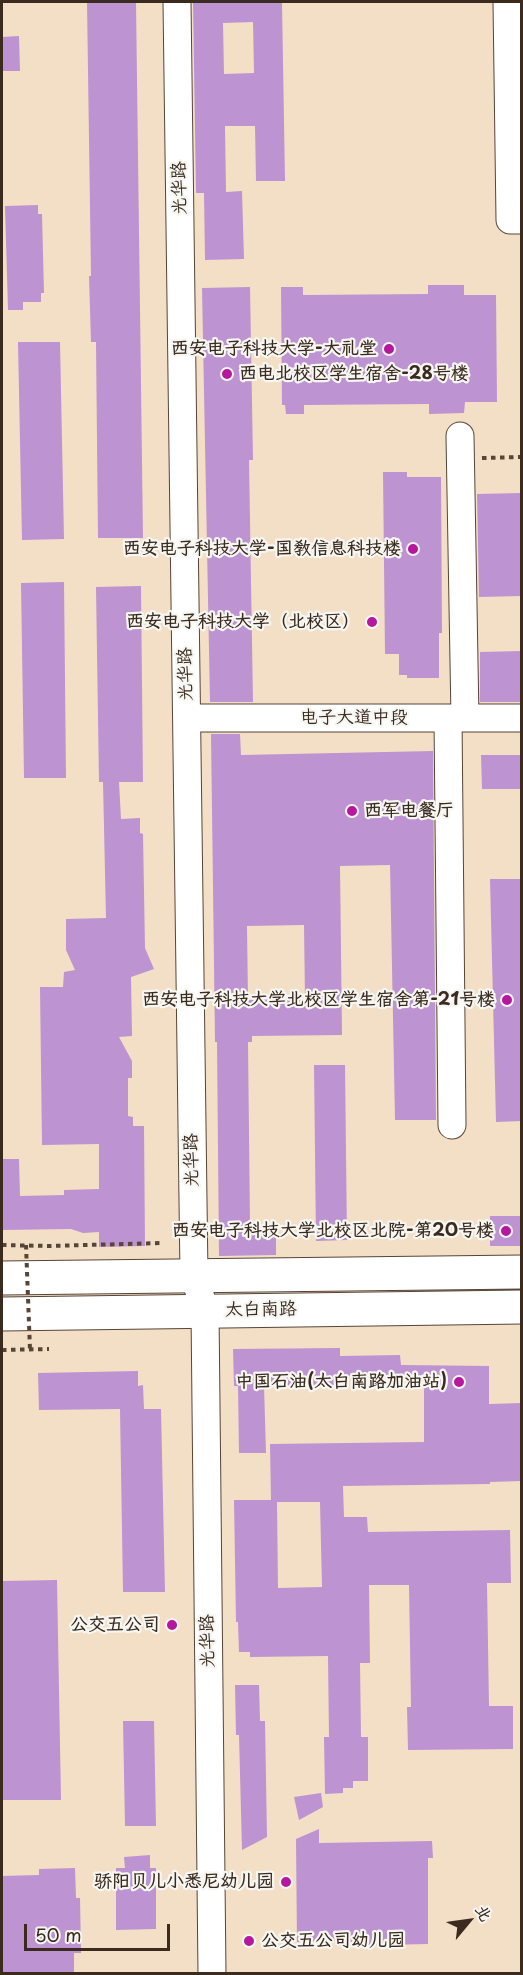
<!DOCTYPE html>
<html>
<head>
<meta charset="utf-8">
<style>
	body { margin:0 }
	#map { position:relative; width:523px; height:1975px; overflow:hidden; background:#f3dfc5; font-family:"Playpen Sans","LXGW WenKai TC",sans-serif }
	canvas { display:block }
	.frame { position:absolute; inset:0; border:3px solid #3b2a1e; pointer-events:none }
	.north { position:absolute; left:439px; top:1891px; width:60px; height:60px; -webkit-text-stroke:4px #f6f6f2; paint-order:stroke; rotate:61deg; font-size:16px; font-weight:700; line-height:24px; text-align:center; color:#3b2a1e }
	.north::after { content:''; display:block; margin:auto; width:21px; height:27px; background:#3b2a1e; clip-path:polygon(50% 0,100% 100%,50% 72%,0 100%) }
	.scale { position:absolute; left:24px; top:1924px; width:146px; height:27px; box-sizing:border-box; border:3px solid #3b2a1e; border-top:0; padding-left:8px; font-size:18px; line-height:21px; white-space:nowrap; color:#3b2a1e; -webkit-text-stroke:4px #f6f6f2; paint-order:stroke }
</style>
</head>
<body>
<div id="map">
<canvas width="523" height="1975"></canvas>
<div class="frame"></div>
<div class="north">北</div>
<div class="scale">50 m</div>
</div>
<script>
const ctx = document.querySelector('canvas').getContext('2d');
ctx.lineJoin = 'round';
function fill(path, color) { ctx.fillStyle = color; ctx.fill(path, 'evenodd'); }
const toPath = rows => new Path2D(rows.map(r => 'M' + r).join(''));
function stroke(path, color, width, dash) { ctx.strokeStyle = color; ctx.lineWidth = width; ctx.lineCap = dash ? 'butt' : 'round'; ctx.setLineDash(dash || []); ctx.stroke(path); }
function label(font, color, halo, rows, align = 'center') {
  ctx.font = font + ' "Playpen Sans","LXGW WenKai TC",sans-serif'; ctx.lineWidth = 4.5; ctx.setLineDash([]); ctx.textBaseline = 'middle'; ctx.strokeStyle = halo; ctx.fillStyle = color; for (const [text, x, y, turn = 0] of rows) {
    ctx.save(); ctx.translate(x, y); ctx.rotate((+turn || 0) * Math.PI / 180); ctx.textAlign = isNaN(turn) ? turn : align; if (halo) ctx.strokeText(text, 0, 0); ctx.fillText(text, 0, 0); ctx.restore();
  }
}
fill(toPath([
	[87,2,136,2,143,538,98,538,96,342,91,342,89,276,91,276],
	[193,2,282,2,285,181,256,181,255,126,225,126,226,192,242,191,244,259,205,260,204,193,196,193],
	[253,22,254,73,224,74,223,23],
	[19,36,20,71,2,71,2,37],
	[38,205,38,214,42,214,44,293,41,293,41,302,23,302,23,310,8,310,5,206],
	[428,285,464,285,464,295,496,295,497,402,465,402,464,413,429,414,429,404,304,405,304,414,286,414,285,405,282,405,281,287,303,287,303,295,428,294],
	[250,287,253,460,249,460,253,702,210,702,202,288],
	[18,342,60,342,64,539,22,540],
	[383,472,407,472,407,477,441,477,442,633,439,633,439,678,407,678,407,675,399,675,399,654,385,654],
	[522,493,522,596,479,597,477,494],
	[64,582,66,778,24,778,21,583],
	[141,586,143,782,119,782,121,819,140,818,140,833,143,834,145,948,154,969,131,977,132,1036,119,1037,132,1061,132,1078,128,1078,128,1116,133,1117,133,1126,144,1126,145,1246,99,1247,99,1232,83,1233,71,1229,2,1230,2,1159,19,1159,20,1196,64,1195,64,1190,99,1189,99,1144,42,1145,40,987,63,987,64,972,75,970,66,950,66,919,106,918,103,782,99,782,96,587],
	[522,651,522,702,480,702,480,652],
	[211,734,240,734,241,755,433,751,436,1120,395,1120,390,865,340,866,342,1035,252,1036,252,1042,248,1042,250,1224,276,1224,276,1255,219,1256,217,1042,215,1042],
	[304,925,305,999,248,1000,247,926],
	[481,755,522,755,522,789,482,789],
	[490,879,522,879,522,1121,496,1122],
	[314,1065,345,1065,347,1240,316,1241],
	[490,1216,522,1216,522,1246,490,1246],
	[340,1348,340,1356,400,1355,401,1365,489,1366,489,1404,522,1403,522,1481,490,1482,490,1484,343,1486,344,1517,367,1517,368,1532,510,1530,511,1583,487,1583,489,1706,513,1706,513,1749,408,1750,407,1707,411,1707,409,1585,369,1585,370,1663,360,1663,361,1737,368,1737,368,1781,353,1781,353,1788,343,1788,343,1793,325,1794,324,1737,329,1737,328,1656,250,1657,250,1652,239,1652,238,1622,236,1622,234,1500,271,1500,270,1444,424,1442,424,1380,390,1381,390,1375,340,1376,340,1385,264,1386,266,1453,239,1453,238,1386,234,1386,233,1349],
	[277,1502,320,1502,322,1587,278,1588],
	[138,1371,138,1386,143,1385,144,1409,161,1409,165,1592,123,1592,120,1409,39,1410,38,1373],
	[57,1580,61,1800,2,1800,2,1581],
	[235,1685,259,1685,260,1721,265,1721,267,1837,242,1850,239,1735,236,1735],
	[123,1721,154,1721,156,1826,125,1826],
	[321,1793,323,1807,299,1820,294,1797],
	[319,1829,319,1843,432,1841,433,1858,428,1858,428,1944,336,1946,336,1941,297,1942,296,1839],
	[150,1855,150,1868,156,1868,156,1929,116,1930,116,1868,125,1868,124,1857],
	[75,1868,76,1898,80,1898,81,1953,74,1953,74,1974,2,1974,2,1876,39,1875,39,1869]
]), '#bd93d2');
const minor = toPath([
	[177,2,194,1275,205,1311,212,1974],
	[507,2,510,220,522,220],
	[460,436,465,718],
	[187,718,522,718],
	[448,718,452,1125]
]);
const major = toPath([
	[2,1278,522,1272],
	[2,1314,522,1307]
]);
stroke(minor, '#574537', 29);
stroke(major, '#574537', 35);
stroke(toPath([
	[482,458,522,457],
	[2,1245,49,1246,162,1243],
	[2,1350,49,1349]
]), '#574537', 4, [4.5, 4.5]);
stroke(minor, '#fff', 27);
stroke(major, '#fff', 33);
stroke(toPath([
	[26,1245,30,1350]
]), '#574537', 4, [4.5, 4.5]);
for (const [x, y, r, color] of [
	[389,349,6,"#b5179e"],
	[227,374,6,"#b5179e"],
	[413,549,6,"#b5179e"],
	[372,622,6,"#b5179e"],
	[352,811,6,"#b5179e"],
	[507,1000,6,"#b5179e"],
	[506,1231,6,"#b5179e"],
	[459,1382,6,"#b5179e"],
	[172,1625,6,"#b5179e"],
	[286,1882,6,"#b5179e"],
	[249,1941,6,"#b5179e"]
]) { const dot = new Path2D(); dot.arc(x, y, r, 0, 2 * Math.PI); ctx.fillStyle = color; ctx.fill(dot); stroke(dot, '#f6f6f2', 2); }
label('18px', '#3b2a1e', '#f6f6f2', [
	["光华路",180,188,-91],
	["光华路",186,674,-91],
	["电子大道中段",354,718],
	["光华路",192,1160,-91],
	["太白南路",261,1310,-1],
	["光华路",208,1641,-91]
]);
label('bold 18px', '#3b2a1e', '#f6f6f2', [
	["西安电子科技大学-大礼堂",377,349],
	["西电北校区学生宿舍-28号楼",239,374,"left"],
	["西安电子科技大学-国教信息科技楼",401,549],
	["西安电子科技大学（北校区）",360,622],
	["西军电餐厅",364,811,"left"],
	["西安电子科技大学北校区学生宿舍第-21号楼",495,1000],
	["西安电子科技大学北校区北院-第20号楼",494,1231],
	["中国石油(太白南路加油站)",447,1382],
	["公交五公司",160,1625],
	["骄阳贝儿小悉尼幼儿园",274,1882],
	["公交五公司幼儿园",261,1941,"left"]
], 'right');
</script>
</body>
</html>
